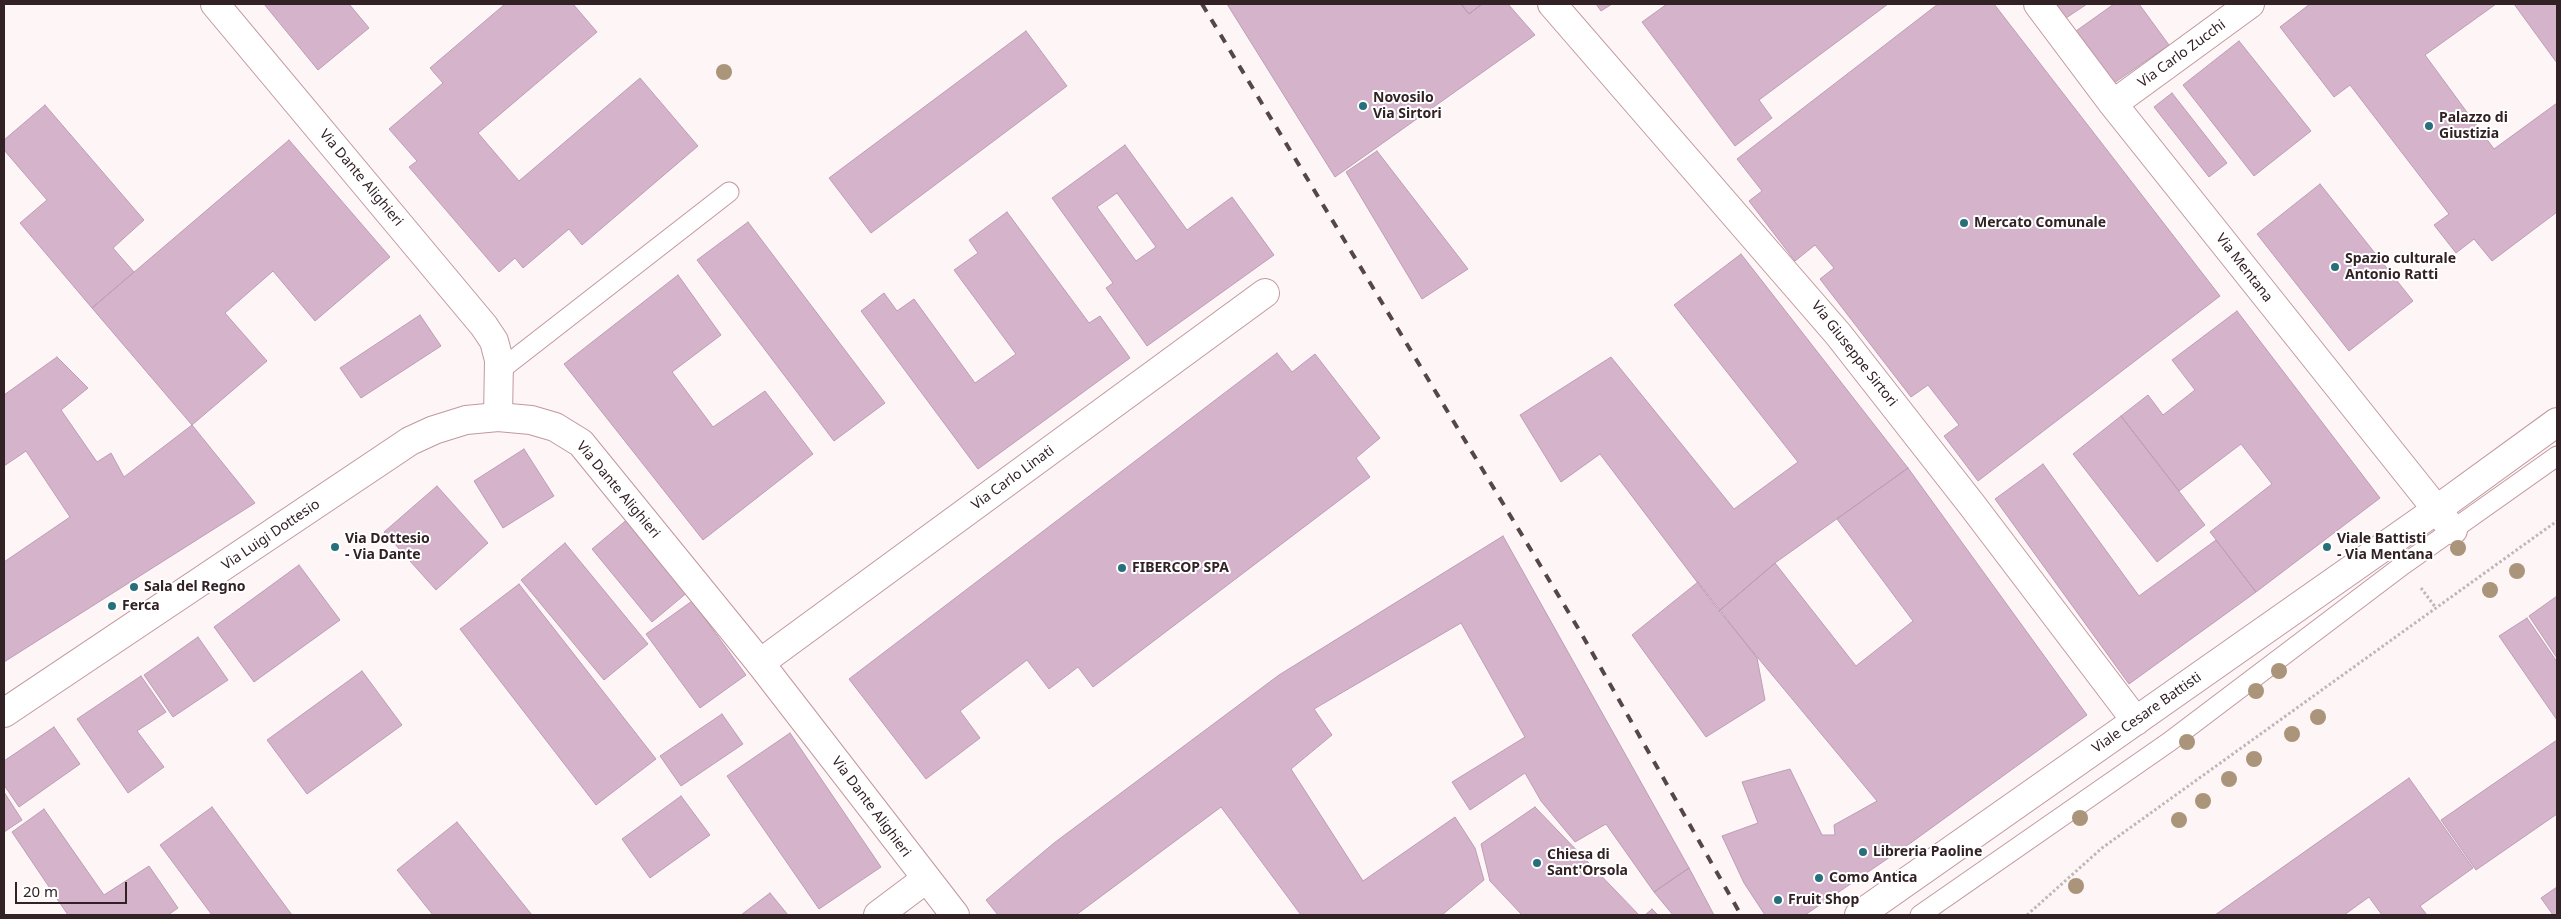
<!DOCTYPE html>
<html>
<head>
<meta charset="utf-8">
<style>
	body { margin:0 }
	#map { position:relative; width:2561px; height:919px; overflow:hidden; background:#fef5f6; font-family:"Noto Sans",sans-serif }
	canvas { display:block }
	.frame { position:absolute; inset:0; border:5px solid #322225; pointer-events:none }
	.scale { position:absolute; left:15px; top:882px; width:112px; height:22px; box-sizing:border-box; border:2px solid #322225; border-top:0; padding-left:6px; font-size:15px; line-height:18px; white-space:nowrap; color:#322225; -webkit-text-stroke:4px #fff; paint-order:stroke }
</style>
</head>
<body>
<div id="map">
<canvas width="2561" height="919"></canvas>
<div class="frame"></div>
<div class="scale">20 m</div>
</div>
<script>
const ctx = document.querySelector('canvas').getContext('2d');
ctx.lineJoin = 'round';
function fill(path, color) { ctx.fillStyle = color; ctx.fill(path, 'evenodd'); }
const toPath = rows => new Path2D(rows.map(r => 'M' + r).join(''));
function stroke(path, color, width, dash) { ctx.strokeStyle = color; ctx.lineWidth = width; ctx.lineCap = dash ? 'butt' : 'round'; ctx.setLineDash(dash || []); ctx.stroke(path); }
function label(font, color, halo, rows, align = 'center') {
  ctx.font = font + ' "Noto Sans",sans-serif'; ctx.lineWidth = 4; ctx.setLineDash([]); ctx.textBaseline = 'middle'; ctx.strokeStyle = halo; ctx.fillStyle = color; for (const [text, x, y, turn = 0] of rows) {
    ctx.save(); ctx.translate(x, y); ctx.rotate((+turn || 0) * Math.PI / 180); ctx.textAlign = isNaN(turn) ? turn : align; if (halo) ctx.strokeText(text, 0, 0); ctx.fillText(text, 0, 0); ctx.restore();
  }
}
const building = toPath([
	[264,4,349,4,369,28,318,70,264,4],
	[505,4,573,4,597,32,478,133,519,181,640,78,698,146,582,245,569,229,523,268,515,258,499,272,409,167,417,161,389,129,443,83,430,68,505,4],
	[1227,4,1461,4,1469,14,1482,4,1508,4,1535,35,1335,177,1227,4],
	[1461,4,1482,4,1469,14,1461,4],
	[1596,4,1612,4,1601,11,1596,4],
	[1667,4,1888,4,1759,100,1772,118,1735,146,1642,22,1667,4],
	[1938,4,1994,4,2220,296,1978,481,1944,436,1959,425,1928,385,1911,397,1820,279,1834,268,1815,245,1795,261,1749,201,1762,191,1737,159,1938,4],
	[2056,4,2087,4,2066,18,2056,4],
	[2114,4,2139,4,2169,45,2114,83,2076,31,2114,4],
	[2310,4,2496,4,2425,55,2494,149,2557,103,2557,212,2492,261,2474,239,2456,253,2434,225,2449,214,2350,85,2334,97,2280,27,2310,4],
	[2514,4,2557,4,2557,63,2514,4],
	[1026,31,1067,86,871,233,829,178,1026,31],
	[2239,41,2311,131,2254,176,2183,85,2239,41],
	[2172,93,2227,163,2209,177,2154,107,2172,93],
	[45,105,144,220,113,248,134,272,92,308,20,223,47,200,4,150,4,140,45,105],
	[289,140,390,257,315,321,273,271,225,313,267,361,192,425,92,308,289,140],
	[1125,145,1187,230,1232,197,1274,255,1147,346,1106,288,1113,283,1052,198,1125,145],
	[1117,193,1156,247,1136,261,1097,207,1117,193],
	[1377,151,1468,269,1422,299,1346,172,1377,151],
	[2320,184,2413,301,2349,351,2257,234,2320,184],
	[1007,212,1089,323,1100,316,1130,358,978,469,861,311,884,293,897,311,914,299,975,383,1016,354,954,270,978,253,969,240,1007,212],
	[748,222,885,403,834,441,697,260,748,222],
	[1741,254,1908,468,1775,563,1719,611,1600,454,1561,482,1520,415,1611,357,1734,509,1798,462,1674,305,1741,254],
	[678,275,721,335,672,372,713,427,765,391,813,454,703,540,564,364,678,275],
	[2237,311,2380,498,2256,592,2210,532,2272,484,2241,444,2179,491,2121,416,2148,395,2163,415,2195,390,2172,360,2237,311],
	[420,315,441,346,361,398,340,368,420,315],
	[1277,353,1292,372,1315,354,1380,438,1356,458,1370,477,1093,687,1078,667,1049,689,1027,660,960,711,980,738,926,779,849,679,1277,353],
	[57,357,88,388,61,410,97,462,111,453,124,477,192,425,255,503,4,662,4,562,70,517,26,451,4,466,4,395,57,357],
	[2121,416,2205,525,2157,562,2073,454,2121,416],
	[524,449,554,496,503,528,474,481,524,449],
	[2043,464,2139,596,2216,540,2256,592,2129,684,1995,499,2043,464],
	[1908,468,2087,715,1912,842,1805,915,1765,915,1744,883,1722,836,1758,823,1742,782,1790,769,1822,835,1835,835,1834,825,1877,801,1719,611,1775,563,1856,666,1913,621,1837,519,1908,468],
	[437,486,488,543,436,590,384,532,437,486],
	[629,518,689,591,652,622,592,549,629,518],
	[1503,536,1689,868,1654,892,1606,824,1575,842,1541,801,1525,773,1470,810,1452,782,1525,737,1461,623,1314,709,1332,735,1291,769,1363,881,1455,817,1475,848,1484,880,1442,915,1301,915,1221,807,1076,915,998,915,986,900,1054,843,1279,675,1503,536],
	[565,543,648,644,604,680,521,580,565,543],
	[299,565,340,620,254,682,214,627,299,565],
	[1698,582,1757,658,1765,700,1706,737,1632,635,1698,582],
	[519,584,656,759,596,805,460,629,519,584],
	[2557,596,2557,658,2529,616,2557,596],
	[692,601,746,675,700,708,646,634,692,601],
	[2527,618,2557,662,2557,720,2499,636,2527,618],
	[198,637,228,680,173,717,144,675,198,637],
	[362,671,402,725,307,794,267,740,362,671],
	[141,676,166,712,137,731,164,767,128,793,77,719,141,676],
	[722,714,743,744,681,786,660,756,722,714],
	[54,727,80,764,19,807,4,785,4,761,54,727],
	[790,733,881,867,819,909,727,776,790,733],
	[2557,740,2557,814,2476,870,2441,820,2557,740],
	[2409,778,2473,868,2420,906,2427,915,2382,915,2369,897,2344,915,2215,915,2409,778],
	[4,792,22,820,4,832,4,792],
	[681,796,710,835,650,878,622,839,681,796],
	[212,807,292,915,212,915,160,845,212,807],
	[1535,807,1639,915,1522,915,1490,881,1481,844,1535,807],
	[44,809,104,895,149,866,178,908,168,915,68,915,12,832,44,809],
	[457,822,532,915,433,915,397,870,457,822],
	[1689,868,1714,915,1673,915,1654,892,1689,868],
	[2557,887,2557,915,2553,915,2541,898,2557,887],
	[770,893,788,915,741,915,770,893],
	[1652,909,1658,915,1645,915,1652,909]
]);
fill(building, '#d5b4cb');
stroke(building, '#bd9db4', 1);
const lane = toPath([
	[499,371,729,192],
	[1920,915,2169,742,2403,565,2557,456]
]);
const street = toPath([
	[215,4,484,326,494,341,499,360,498,417],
	[1552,4,1838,334,1972,505,2136,721],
	[2038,4,2113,104,2453,530],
	[2113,104,2250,4],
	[760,663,1265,293],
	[878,915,926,879]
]);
const secondary = toPath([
	[4,713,410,441,434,430,466,420,498,417,531,420,555,427,581,443,760,663,955,915],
	[1859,915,2436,510,2557,422]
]);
stroke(lane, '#c1989e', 21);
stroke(street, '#c1989e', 30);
stroke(secondary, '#c1989e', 30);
stroke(toPath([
	[2421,588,2436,608],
	[2027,915,2102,848,2557,521]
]), '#c1b6b7', 3, [2.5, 2.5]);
stroke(lane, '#fff', 19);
stroke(street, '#fff', 28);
stroke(secondary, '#fff', 28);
stroke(toPath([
	[1202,4,1581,633,1741,915]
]), '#554649', 4, [9, 9]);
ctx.fillStyle = '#aa947a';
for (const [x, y] of [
	[724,72],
	[2458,548],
	[2517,571],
	[2490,590],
	[2279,671],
	[2256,691],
	[2318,717],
	[2292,734],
	[2187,742],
	[2254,759],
	[2229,779],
	[2203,801],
	[2080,818],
	[2179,820],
	[2076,886]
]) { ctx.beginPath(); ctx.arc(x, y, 8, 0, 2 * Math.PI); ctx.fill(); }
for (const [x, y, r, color] of [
	[1363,106,5,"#276f7a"],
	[2429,126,5,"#276f7a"],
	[1964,223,5,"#276f7a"],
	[2335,267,5,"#276f7a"],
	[335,547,5,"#276f7a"],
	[2327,547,5,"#276f7a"],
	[1122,568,5,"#276f7a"],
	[134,587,5,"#276f7a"],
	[112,606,5,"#276f7a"],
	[1863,852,5,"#276f7a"],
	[1537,863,5,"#276f7a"],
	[1819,878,5,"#276f7a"],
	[1778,900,5,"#276f7a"]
]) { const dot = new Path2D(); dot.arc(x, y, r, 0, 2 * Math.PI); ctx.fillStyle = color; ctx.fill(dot); stroke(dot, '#fff', 2); }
label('14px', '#322225', '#fff', [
	["Via Carlo Zucchi",2182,54,-36],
	["Via Dante Alighieri",361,178,50],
	["Via Mentana",2244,268,52],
	["Via Giuseppe Sirtori",1854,354,52],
	["Via Carlo Linati",1013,478,-36],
	["Via Dante Alighieri",618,490,50],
	["Via Luigi Dottesio",271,535,-34],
	["Viale Cesare Battisti",2147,713,-35],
	["Via Dante Alighieri",871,807,53]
]);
label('bold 14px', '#322225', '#fff', [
	["Novosilo",1373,98],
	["Via Sirtori",1373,114],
	["Palazzo di",2439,118],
	["Giustizia",2439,134],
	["Mercato Comunale",1974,223],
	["Spazio culturale",2345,259],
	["Antonio Ratti",2345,275],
	["Via Dottesio",345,539],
	["- Via Dante",345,555],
	["Viale Battisti",2337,539],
	["- Via Mentana",2337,555],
	["FIBERCOP SPA",1132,568],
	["Sala del Regno",144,587],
	["Ferca",122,606],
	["Libreria Paoline",1873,852],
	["Chiesa di",1547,855],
	["Sant'Orsola",1547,871],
	["Como Antica",1829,878],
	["Fruit Shop",1788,900]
], 'left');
</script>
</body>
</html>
